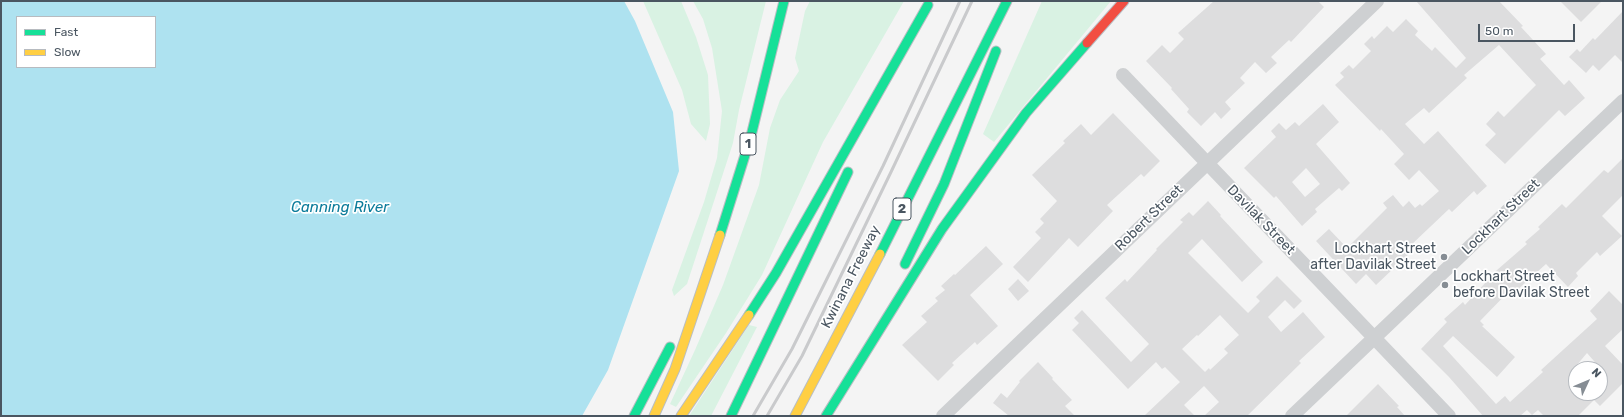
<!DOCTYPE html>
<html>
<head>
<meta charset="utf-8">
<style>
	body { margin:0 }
	#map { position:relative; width:1624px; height:417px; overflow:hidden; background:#f4f4f4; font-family:Rubik,sans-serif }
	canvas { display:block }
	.frame { position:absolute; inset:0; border:2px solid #4a5661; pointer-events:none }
	.legend { position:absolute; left:16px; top:16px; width:140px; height:52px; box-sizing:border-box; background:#fff; border:1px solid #b7bbc0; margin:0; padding:5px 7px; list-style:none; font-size:12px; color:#4a5661 }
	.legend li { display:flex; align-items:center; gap:8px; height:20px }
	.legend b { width:20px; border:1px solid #b7bbc0 }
	.north { position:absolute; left:1568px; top:361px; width:40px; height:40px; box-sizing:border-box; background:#fff; border:1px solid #b7bbc0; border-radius:50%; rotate:46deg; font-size:11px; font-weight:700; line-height:16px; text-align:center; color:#4a5661 }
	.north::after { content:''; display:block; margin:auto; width:14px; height:18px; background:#868d94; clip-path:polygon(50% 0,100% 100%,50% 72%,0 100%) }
	.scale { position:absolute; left:1478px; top:24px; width:97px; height:18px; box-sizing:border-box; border:2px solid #4a5661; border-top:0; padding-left:5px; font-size:12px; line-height:14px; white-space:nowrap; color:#4a5661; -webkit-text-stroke:3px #fff; paint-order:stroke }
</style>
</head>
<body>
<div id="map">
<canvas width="1624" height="417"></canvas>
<div class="frame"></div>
<ul class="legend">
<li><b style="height:5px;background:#16e098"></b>Fast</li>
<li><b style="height:5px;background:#ffcf43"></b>Slow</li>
</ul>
<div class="north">N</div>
<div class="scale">50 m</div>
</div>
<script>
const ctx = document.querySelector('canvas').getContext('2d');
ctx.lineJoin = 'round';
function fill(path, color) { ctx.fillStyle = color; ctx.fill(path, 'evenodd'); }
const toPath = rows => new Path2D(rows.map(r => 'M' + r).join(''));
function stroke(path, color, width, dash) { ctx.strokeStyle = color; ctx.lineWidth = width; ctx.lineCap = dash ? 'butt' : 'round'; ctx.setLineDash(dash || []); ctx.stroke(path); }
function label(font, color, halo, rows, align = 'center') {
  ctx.font = font + ' Rubik,sans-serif'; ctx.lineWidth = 3.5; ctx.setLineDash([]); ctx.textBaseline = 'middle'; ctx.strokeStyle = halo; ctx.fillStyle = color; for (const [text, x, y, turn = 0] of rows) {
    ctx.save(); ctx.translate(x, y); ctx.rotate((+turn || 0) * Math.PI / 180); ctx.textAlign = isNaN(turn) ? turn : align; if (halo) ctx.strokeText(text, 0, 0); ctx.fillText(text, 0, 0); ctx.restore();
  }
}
fill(toPath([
	[643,1,681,1,696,37,708,75,710,124,706,141,691,124,682,90],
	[693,1,766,1,739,110,733,143,687,284,674,296,672,290,704,202,717,158,722,111,712,48,703,19],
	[810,1,904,1,823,142,762,275,726,333,676,407,670,404,695,350,723,285,759,185,770,128,780,100,799,71,795,58,805,11],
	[1042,1,1111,1,994,142,983,134],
	[749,325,757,327,711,416,689,416]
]), '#d9f2e3');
fill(toPath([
	[1,1,624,1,635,21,673,112,679,171,608,370,582,416,1,416],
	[17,17,155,17,155,67,17,67]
]), '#aee2f0');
fill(toPath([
	[1214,1,1318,1,1324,7,1291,42,1289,40,1271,57,1277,63,1266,73,1255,62,1240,78,1245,83,1225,102,1231,109,1221,119,1215,112,1201,126,1187,112,1189,109,1171,89,1172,88,1146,61,1162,45,1170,53,1184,39,1178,33],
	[1416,1,1499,1,1523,26,1521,27,1546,54,1540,59,1564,85,1569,80,1585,98,1565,116,1559,110,1505,164,1485,145,1496,134,1486,124,1498,111,1504,117,1536,85,1499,45,1464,75,1467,78,1442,101,1429,113,1424,108,1405,124,1424,144,1438,131,1487,186,1477,195,1474,191,1452,212,1449,209,1410,246,1413,250,1376,285,1366,274,1356,284,1316,241,1329,229,1347,248,1387,208,1383,203,1393,195,1403,207,1409,201,1415,208,1420,204,1422,206,1439,191,1419,170,1409,180,1394,164,1404,154,1381,129,1380,131,1335,85,1344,77,1340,73,1349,65,1353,69,1371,51,1364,44,1372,36,1374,39,1387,26,1393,32,1406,19,1418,31,1415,35,1432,51,1435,47,1456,68,1466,58],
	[1560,1,1602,1,1581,22],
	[1623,11,1623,63,1615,55,1599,71,1593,65,1586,73,1569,57,1577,49,1580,52,1593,38,1595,40],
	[1323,104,1339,122,1316,144,1350,183,1342,191,1339,188,1315,209,1317,212,1302,226,1276,196,1274,198,1244,168,1276,137,1271,131,1279,123,1286,130,1295,122,1299,126],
	[1306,168,1320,184,1305,197,1292,182],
	[1113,113,1160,161,1144,177,1141,174,1107,205,1113,211,1078,247,1069,238,1028,282,1013,267,1041,238,1035,232,1044,223,1040,219,1057,201,1032,175,1065,143,1063,141,1081,124,1091,135],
	[1623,158,1623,195,1602,216,1622,236,1600,256,1597,252,1576,273,1578,276,1568,287,1546,264,1516,291,1513,287,1480,321,1484,325,1482,326,1515,357,1497,377,1453,336,1443,346,1496,404,1505,396,1510,402,1543,372,1541,370,1597,319,1590,311,1609,291,1623,305,1623,329,1605,346,1623,365,1623,383,1600,406,1594,400,1578,416,1544,416,1538,410,1532,415,1527,410,1520,416,1483,416,1449,377,1421,349,1447,322,1444,319,1463,302,1465,305,1497,270,1527,244,1525,242,1540,229,1538,227,1562,204,1566,208,1604,170,1608,173],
	[1587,353,1600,368,1600,393,1576,393,1576,366],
	[1208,201,1221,215,1220,216,1263,262,1242,282,1202,239,1188,253,1248,313,1260,301,1256,297,1277,276,1302,301,1294,309,1285,300,1268,317,1281,332,1303,312,1325,337,1299,361,1301,363,1247,416,1204,416,1219,402,1204,386,1184,405,1195,416,1144,416,1180,382,1165,367,1162,369,1156,362,1128,389,1072,330,1079,323,1074,318,1082,310,1131,362,1149,344,1105,298,1125,279,1127,282,1157,250,1156,249,1183,222,1180,220,1189,212,1193,216],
	[1220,315,1239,335,1224,349,1228,353,1210,370,1209,368,1205,372,1182,349,1197,335,1198,336],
	[986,246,1003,264,970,295,998,326,977,345,975,342,952,363,954,365,938,381,902,345,927,322,921,316,938,301,935,298,945,290,941,286,954,274,955,275],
	[1018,279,1029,291,1018,301,1008,289],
	[1038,362,1053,378,1052,379,1072,400,1065,406,1075,416,1009,416,993,403,1001,393,1007,398,1020,382,1019,381],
	[1378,384,1399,406,1397,407,1405,416,1346,416]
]), '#ddddde');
const fast = toPath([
	[720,235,751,136,784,1],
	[880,254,1007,1],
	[905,264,944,184,996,51],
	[749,315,776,273,928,5],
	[634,416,670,347],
	[731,416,848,172],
	[826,416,942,229,1026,113,1087,43]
]);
const slow = toPath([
	[654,416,675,369,720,235],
	[681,416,749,315],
	[795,416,880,254]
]);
const jam = toPath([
	[1087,43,1124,1]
]);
stroke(fast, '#b9bec3', 11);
stroke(slow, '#b9bec3', 11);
stroke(jam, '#b9bec3', 11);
stroke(toPath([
	[1123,75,1449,416],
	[943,416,1377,1],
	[1292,416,1623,101]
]), '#ced0d2', 14);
stroke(fast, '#16e098', 9);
stroke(slow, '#ffcf43', 9);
stroke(jam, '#f24e42', 9);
stroke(toPath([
	[753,416,792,349,883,166,960,1],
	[767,416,802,356,891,172,972,1]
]), '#c9cacc', 3);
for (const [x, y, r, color] of [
	[1444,257,4,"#868d94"],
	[1445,285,4,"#868d94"]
]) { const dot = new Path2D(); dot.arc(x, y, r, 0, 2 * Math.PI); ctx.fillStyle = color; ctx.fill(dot); stroke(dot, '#fff', 1.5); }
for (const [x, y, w] of [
	[748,144,16],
	[902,209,18]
]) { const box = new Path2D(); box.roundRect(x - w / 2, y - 11, w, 22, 3); ctx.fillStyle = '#fff'; ctx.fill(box); stroke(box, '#4a5661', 1); }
label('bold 13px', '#4a5661', null, [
	["1",748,144],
	["2",902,209]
]);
label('14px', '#4a5661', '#fff', [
	["Lockhart Street",1501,217,-44],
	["Robert Street",1149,218,-44],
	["Davilak Street",1261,220,46],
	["Kwinana Freeway",851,277,-63]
]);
label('14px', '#4a5661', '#fff', [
	["Lockhart Street",1436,249],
	["after Davilak Street",1436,265],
	["Lockhart Street",1453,277,"left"],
	["before Davilak Street",1453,293,"left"]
], 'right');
label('italic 15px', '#0c7c9b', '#fff', [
	["Canning River",340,208]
]);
</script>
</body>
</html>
